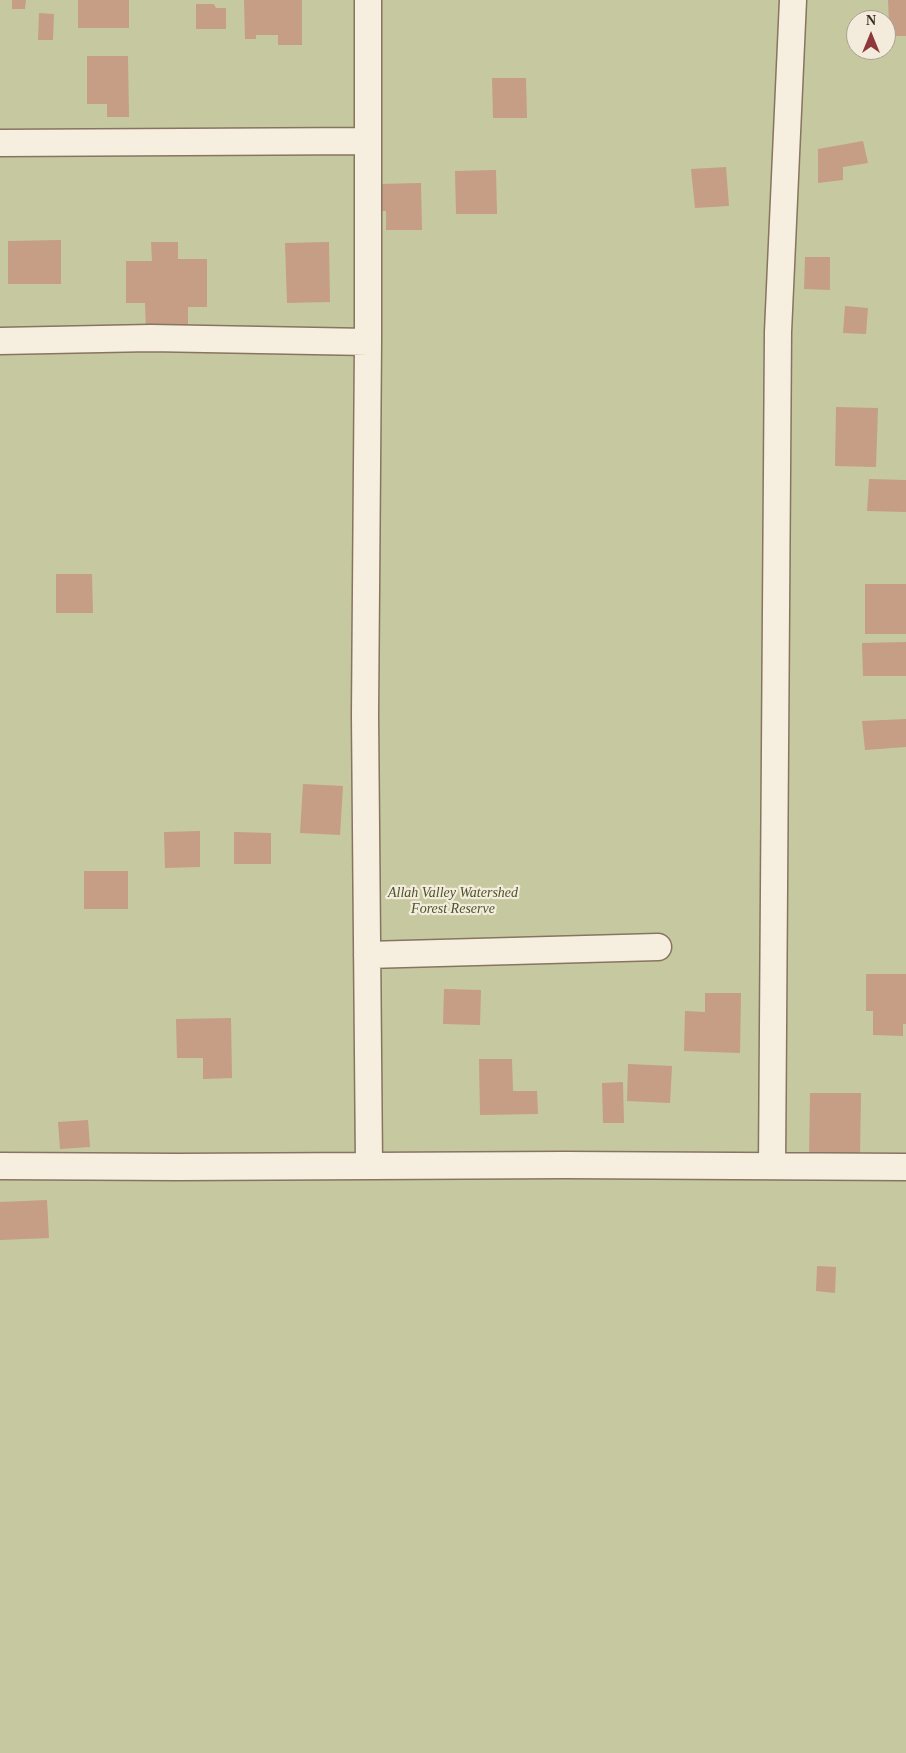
<!DOCTYPE html>
<html>
<head>
<meta charset="utf-8">
<style>
	body { margin:0 }
	#map { position:relative; width:906px; height:1753px; overflow:hidden; background:#ebe0cc; font-family:"Times New Roman",serif }
	canvas { display:block }
	.north { position:absolute; left:846px; top:10px; width:50px; height:50px; box-sizing:border-box; background:#f3ebdb; border:1px solid #a99f91; border-radius:50%; rotate:0deg; font-size:14px; font-weight:700; line-height:20px; text-align:center; color:#392d23 }
	.north::after { content:''; display:block; margin:auto; width:18px; height:22px; background:#90373b; clip-path:polygon(50% 0,100% 100%,50% 72%,0 100%) }
</style>
</head>
<body>
<div id="map">
<canvas width="906" height="1753"></canvas>
<div class="north">N</div>
</div>
<script>
const ctx = document.querySelector('canvas').getContext('2d');
ctx.lineJoin = 'round';
function fill(path, color) { ctx.fillStyle = color; ctx.fill(path, 'evenodd'); }
const toPath = rows => new Path2D(rows.map(r => 'M' + r).join(''));
function stroke(path, color, width, dash) { ctx.strokeStyle = color; ctx.lineWidth = width; ctx.lineCap = dash ? 'butt' : 'round'; ctx.setLineDash(dash || []); ctx.stroke(path); }
function label(font, color, halo, rows, align = 'center') {
  ctx.font = font + ' "Times New Roman",serif'; ctx.lineWidth = 4.5; ctx.setLineDash([]); ctx.textBaseline = 'middle'; ctx.strokeStyle = halo; ctx.fillStyle = color; for (const [text, x, y, turn = 0] of rows) {
    ctx.save(); ctx.translate(x, y); ctx.rotate((+turn || 0) * Math.PI / 180); ctx.textAlign = isNaN(turn) ? turn : align; if (halo) ctx.strokeText(text, 0, 0); ctx.fillText(text, 0, 0); ctx.restore();
  }
}
fill(toPath([
	[0,0,906,0,906,1753,0,1753],
	[856,20,886,20,886,50,856,50]
]), '#c6c9a0');
fill(toPath([
	[12,0,26,0,25,9,12,9],
	[78,0,129,0,129,28,78,28],
	[244,0,302,0,302,45,278,45,278,35,256,35,256,39,245,39],
	[888,0,906,0,906,36,886,36,886,25,889,24],
	[196,4,214,4,216,8,226,8,226,29,196,29],
	[39,13,54,14,53,40,38,40],
	[87,56,128,56,129,117,107,117,107,104,87,104],
	[492,78,526,78,527,118,493,118],
	[863,141,868,163,843,167,843,180,818,183,818,149],
	[726,167,729,206,695,208,691,169],
	[496,170,497,214,456,214,455,171],
	[421,183,422,230,386,230,386,211,378,211,378,184],
	[61,240,61,284,8,284,8,241],
	[151,242,178,242,178,259,207,259,207,307,188,307,188,331,146,331,145,303,126,303,126,261,152,261],
	[329,242,330,302,287,303,285,243],
	[805,257,830,257,830,290,804,289],
	[845,306,868,308,866,334,843,333],
	[836,407,878,408,876,467,835,466],
	[869,479,906,480,906,512,867,511],
	[56,574,92,574,93,613,56,613],
	[865,584,906,584,906,634,865,634],
	[906,642,906,676,863,676,862,643],
	[906,719,906,747,865,750,862,721],
	[303,784,343,786,340,835,300,833],
	[200,831,200,867,165,868,164,832],
	[234,832,271,833,271,864,234,864],
	[84,871,128,871,128,909,84,909],
	[866,974,906,974,906,1024,903,1024,903,1036,873,1035,873,1011,866,1011],
	[444,989,481,990,480,1025,443,1024],
	[705,993,741,993,740,1053,684,1051,685,1011,705,1012],
	[231,1018,232,1078,203,1079,203,1058,177,1058,176,1019],
	[479,1059,512,1059,513,1091,537,1091,538,1114,480,1115],
	[628,1064,672,1066,670,1103,627,1101],
	[623,1082,624,1123,603,1123,602,1083],
	[810,1093,861,1093,860,1157,809,1157],
	[88,1120,90,1147,60,1149,58,1122],
	[47,1200,49,1238,0,1240,0,1202],
	[817,1266,836,1267,835,1293,816,1291]
]), '#c69d85');
const minor = toPath([
	[368,0,368,342,365,715,369,1166],
	[0,143,367,141],
	[0,341,151,338,368,342],
	[367,955,658,947],
	[0,1166,177,1167,565,1165,906,1167],
	[772,1166,778,332,793,0]
]);
stroke(minor, '#877461', 29);
stroke(minor, '#f6eede', 26);
label('italic 14px', '#4b542b', '#f3ebdb', [
	["Allah Valley Watershed",453,893],
	["Forest Reserve",453,909]
]);
</script>
</body>
</html>
